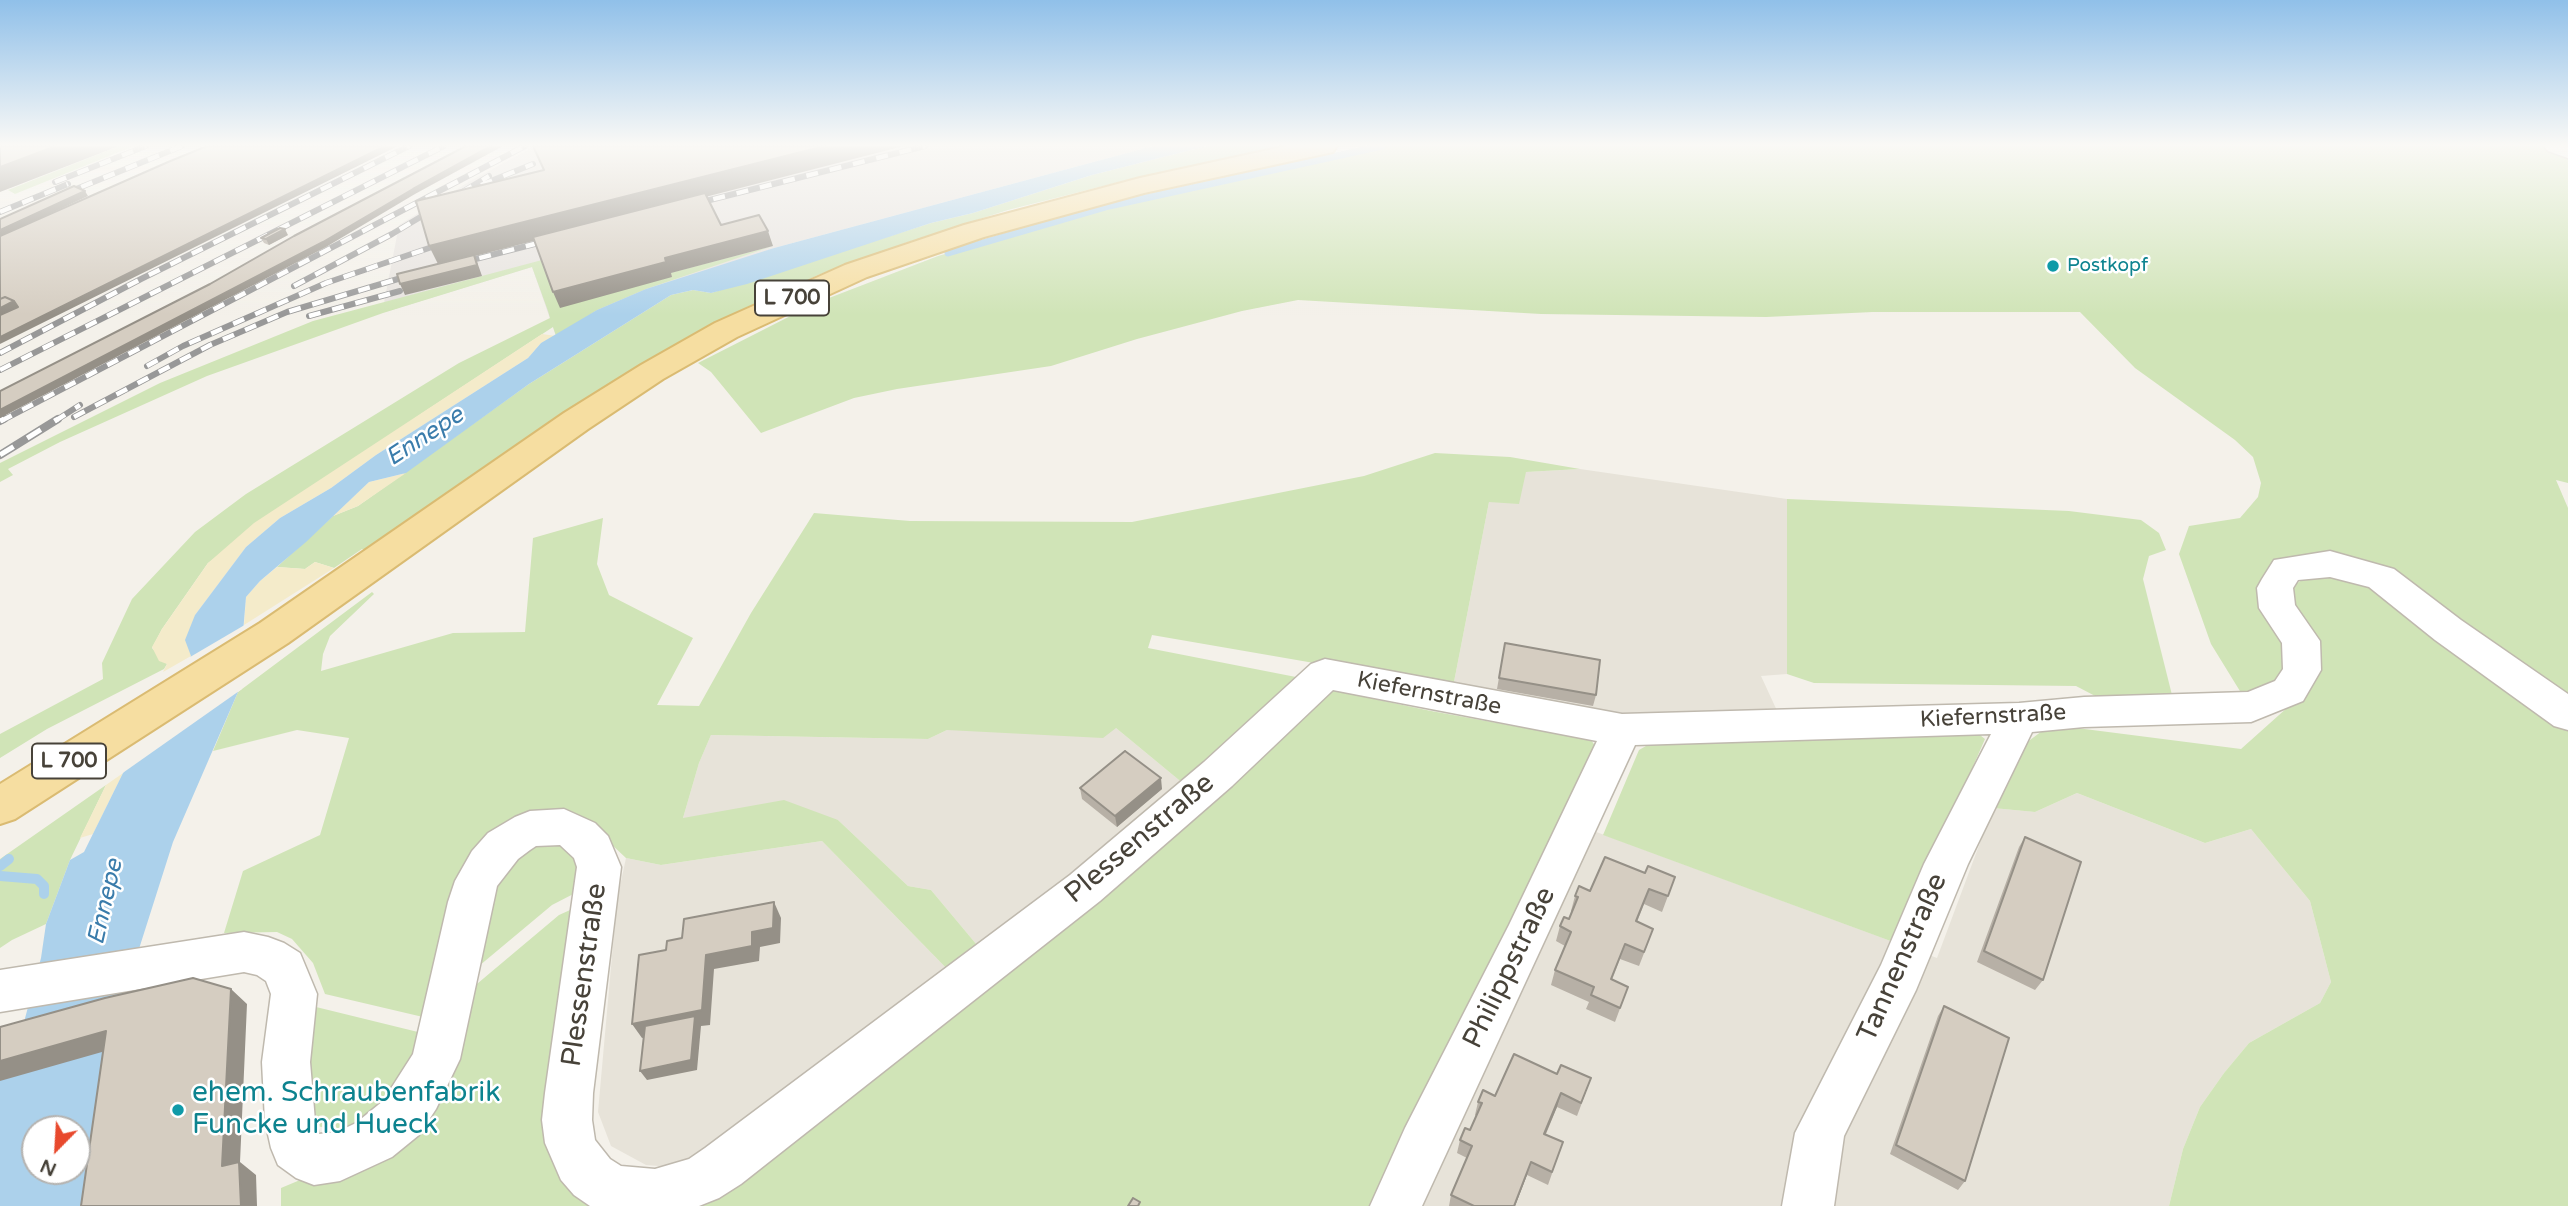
<!DOCTYPE html>
<html>
<head>
<meta charset="utf-8">
<style>
	body { margin:0 }
	#map { position:relative; width:2568px; height:1206px; overflow:hidden; background:#f4f1ea; font-family:"Varela Round",sans-serif }
	canvas { display:block }
	.north { position:absolute; left:21px; top:1115px; width:70px; height:70px; box-sizing:border-box; background:#fff; border:2px solid #b5b3b0; border-radius:50%; rotate:204deg; font-size:19px; font-weight:700; line-height:28px; text-align:center; color:#474239 }
	.north::after { content:''; display:block; margin:auto; width:24px; height:32px; background:#e8492d; clip-path:polygon(50% 0,100% 100%,50% 72%,0 100%) }
</style>
</head>
<body>
<div id="map">
<canvas width="2568" height="1206"></canvas>
<div class="north">N</div>
</div>
<script>
const ctx = document.querySelector('canvas').getContext('2d');
ctx.lineJoin = 'round';
function fill(path, color) { ctx.fillStyle = color; ctx.fill(path, 'evenodd'); }
const toPath = rows => new Path2D(rows.map(r => 'M' + r).join(''));
function stroke(path, color, width, dash) { ctx.strokeStyle = color; ctx.lineWidth = width; ctx.lineCap = dash ? 'butt' : 'round'; ctx.setLineDash(dash || []); ctx.stroke(path); }
function label(font, color, halo, rows, align = 'center') {
  ctx.font = font + ' "Varela Round",sans-serif'; ctx.lineWidth = 5; ctx.setLineDash([]); ctx.textBaseline = 'middle'; ctx.strokeStyle = halo; ctx.fillStyle = color; for (const [text, x, y, turn = 0] of rows) {
    ctx.save(); ctx.translate(x, y); ctx.rotate((+turn || 0) * Math.PI / 180); ctx.textAlign = isNaN(turn) ? turn : align; if (halo) ctx.strokeText(text, 0, 0); ctx.fillText(text, 0, 0); ctx.restore();
  }
}
fill(toPath([
	[1580,469,1787,499,1787,674,1761,676,1779,715,1622,719,1453,687,1489,502,1526,472],
	[1116,728,1185,785,982,951,931,890,908,886,838,820,683,818,699,763,711,735,928,739,947,730],
	[2077,793,2205,843,2251,829,2310,901,2331,982,2320,1003,2249,1043,2224,1073,2200,1107,2183,1149,2169,1206,1383,1206,1572,823,1937,958,1993,808,2035,812],
	[822,841,952,974,711,1151,671,1167,646,1165,611,1146,598,1112,617,900,626,858,661,865]
]), '#e7e3d9');
fill(toPath([
	[535,146,1153,146,774,248,556,336,532,267,382,313,399,225,470,181]
]), '#e7e3df');
fill(toPath([
	[119,146,134,146,15,194,8,190],
	[1207,146,1288,146,1143,176,1008,210,905,243,818,275,718,322,640,364,366,551,362,549,334,568,315,562,305,569,277,567,333,516,358,506,529,384,671,295,693,290,711,293,931,223,973,213,1092,175],
	[1387,146,2556,146,2568,150,2568,483,2556,480,2568,508,2568,1206,2169,1206,2183,1149,2200,1107,2224,1073,2249,1043,2320,1003,2331,982,2310,901,2251,829,2205,843,2077,793,2035,812,1993,808,2022,746,2046,728,2069,727,2241,749,2307,690,2281,592,2338,560,2276,564,2292,678,2243,696,2211,644,2179,554,2189,526,2240,518,2258,497,2261,483,2253,457,2235,440,2135,368,2080,312,1873,312,1766,317,1541,314,1298,300,1242,311,1137,339,1051,366,897,389,854,398,761,433,711,372,698,363,816,303,938,256,1109,207],
	[773,246,646,289,597,310,556,336,553,327,424,412,208,563,162,629,152,648,167,664,164,669,47,729,0,758,0,734,103,679,102,663,132,599,195,532,246,494,459,363,550,318,548,311,532,267,383,313,207,376,60,442,8,469,13,475,0,482,0,463,160,383,313,321,542,260,670,273],
	[1435,453,1510,457,1580,469,1526,472,1519,504,1489,502,1453,687,1152,635,1148,648,1301,678,1185,785,1116,728,1103,738,947,730,928,739,711,735,699,763,683,818,784,800,838,820,908,886,931,890,982,951,952,974,822,841,661,865,626,858,581,816,560,810,495,831,481,841,468,857,423,1017,325,994,313,963,292,939,277,932,224,933,243,871,320,835,349,738,297,730,213,751,238,692,372,592,374,594,330,636,323,654,321,671,453,633,525,632,533,538,603,518,597,564,609,595,693,638,657,705,699,706,751,613,814,513,910,521,1132,522,1364,476],
	[1787,499,2069,511,2141,520,2159,533,2166,550,2149,556,2143,579,2172,695,2099,698,2076,686,1814,683,1787,674],
	[1322,688,1431,711,1591,740,1599,751,1383,1206,281,1206,281,1188,374,1149,465,994,559,915,579,906,578,1186,682,1205],
	[1976,732,1985,739,1896,943,1603,835,1639,750,1653,742],
	[106,785,70,860,46,924,12,940,0,948,0,859],
	[533,839,573,846,583,889,552,905,467,976,483,892],
	[312,1006,418,1032,404,1098,340,1131,317,1126,306,1115]
]), '#d0e4b7');
fill(toPath([
	[542,334,556,336,541,343,528,358,376,455,331,488,280,518,246,547,195,615,191,656,163,672,167,664,159,661,152,647,162,629,208,563,254,523],
	[406,473,358,506,333,516,369,482],
	[315,562,334,568,244,625,246,597,260,581,277,567,305,569],
	[123,773,93,834,80,838,106,785]
]), '#f4ebca');
fill(toPath([
	[1153,146,1207,146,1092,175,973,213,931,223,747,284,711,293,693,290,671,295,529,384,406,473,369,482,306,542,260,581,246,597,238,692,173,842,124,996,98,1206,0,1206,0,1081,19,1041,41,958,46,924,70,860,84,852,123,773,191,656,185,640,195,615,246,547,280,518,331,488,376,455,528,358,541,343,597,310,646,289,774,248],
	[35,1129,77,1129,77,1171,35,1171]
]), '#acd1eb');
fill(toPath([
	[248,623,242,689,117,777,185,660]
]), '#f4f1ea');
stroke(toPath([
	[948,253,1109,206,1382,146]
]), '#acd1eb', 7);
stroke(toPath([
	[0,866,9,859],
	[0,876,37,879,44,886,44,894]
]), '#acd1eb', 10);
const minor = toPath([
	[2544,146,2568,146,2568,158,2548,151,2544,146],
	[2330,551,2394,569,2461,620,2568,694,2568,730,2554,726,2435,640,2369,587,2330,577,2298,580,2293,588,2295,605,2320,641,2321,670,2303,701,2251,722,2084,727,2032,732,1968,864,1916,990,1844,1136,1834,1206,1782,1206,1795,1133,1881,965,1924,864,1991,734,1635,745,1422,1206,1370,1206,1405,1128,1509,925,1597,741,1333,690,1232,786,1100,901,741,1184,719,1198,699,1206,590,1206,574,1195,561,1180,545,1143,542,1120,545,1093,577,867,574,858,560,845,536,846,530,850,518,859,497,886,460,1059,436,1109,419,1135,392,1157,340,1181,314,1185,296,1178,278,1165,271,1148,265,1121,262,1062,271,994,266,981,257,975,244,972,0,1012,0,970,244,932,268,937,284,943,300,953,317,994,310,1062,315,1121,319,1134,337,1132,356,1123,383,1101,413,1054,448,902,455,881,472,851,488,833,515,817,530,811,564,809,595,823,608,836,621,867,593,1093,592,1120,595,1140,610,1159,621,1166,655,1169,689,1159,705,1148,1070,875,1204,762,1311,664,1325,659,1622,714,2019,703,2084,697,2248,692,2275,681,2283,669,2282,643,2259,608,2257,588,2262,579,2274,560,2330,551]
]);
const major = toPath([
	[1287,146,1337,146,1333,152,1144,193,984,237,867,277,737,337,663,379,588,429,288,643,15,819,0,824,0,784,260,623,564,413,641,365,715,323,845,265,964,225,1140,178,1287,146]
]);
stroke(minor, '#bfb9ae', 3);
stroke(major, '#dabb72', 4);
fill(minor, '#fff');
fill(major, '#f6dea1');
const railFar1 = toPath([
	[55,182,146,146],
	[481,185,533,164],
	[59,196,182,146],
	[690,205,925,146],
	[0,212,68,184],
	[456,264,554,239],
	[294,286,392,234,489,176],
	[309,316,400,291],
	[0,353,141,279,409,146],
	[147,366,183,346,326,283,432,247],
	[0,370,444,146],
	[74,417,210,345,287,312,418,273],
	[1,421,525,146],
	[55,421,80,405]
]);
const rail = toPath([
	[0,421,4,419],
	[0,455,58,419]
]);
stroke(railFar1, '#989898', 6);
stroke(rail, '#989898', 8);
stroke(railFar1, '#fff', 4.5, [12]);
stroke(rail, '#fff', 5, [16]);
fill(toPath([
	[288,235,269,245,264,243,261,238],
	[1505,643,1596,695,1593,706,1497,689],
	[1080,788,1162,789,1117,827,1082,799],
	[2025,837,2043,980,2035,990,1977,962,2019,847],
	[1675,877,1662,912,1644,904,1637,922,1648,943,1639,966,1620,959,1612,980,1628,987,1615,1022,1586,1009,1589,1002,1551,985,1555,970,1565,946,1556,941,1560,926,1569,919,1572,911,1571,911,1575,896,1590,891],
	[1944,1006,1965,1181,1958,1190,1890,1154,1938,1016],
	[1586,1092,1577,1116,1557,1107,1546,1134,1563,1142,1548,1185,1527,1175,1515,1206,1449,1206,1451,1195,1467,1158,1457,1153,1460,1140,1470,1130,1476,1116,1475,1115,1478,1102,1495,1096]
]), '#b7b0a6');
fill(toPath([
	[56,146,119,146,0,192,0,167],
	[385,146,398,146,0,344,0,337],
	[491,146,503,146,415,194,326,247,0,418,0,410],
	[825,146,904,146,475,256,482,276,405,295,400,284,439,266,429,246],
	[85,191,88,196,0,237,0,230],
	[285,229,288,235,269,245,266,239],
	[768,231,773,246,671,273,672,277,560,308,553,292,665,258],
	[14,301,22,312,0,323,0,306],
	[1161,778,1162,789,1117,827,1115,816],
	[774,902,781,918,780,943,760,947,759,961,714,969,710,1025,701,1026,697,1070,647,1080,640,1071,694,1028,642,1038,632,1024,706,955,752,932],
	[231,989,247,1004,240,1162,256,1175,257,1206,241,1206,222,1166],
	[106,1031,123,1046,0,1081,0,1061],
	[1561,1093,1557,1107,1540,1147,1544,1134],
	[1531,1162,1527,1175,1515,1206,1514,1206]
]), '#959087');
const building = toPath([
	[0,146,56,146,0,167,0,146],
	[207,146,385,146,0,337,0,315,18,307,14,301,5,297,0,299,0,236,168,162,207,146],
	[466,146,491,146,413,189,323,242,0,410,0,391,210,284,294,236,466,146],
	[533,146,825,146,429,246,416,201,544,170,533,146],
	[74,186,85,191,0,230,0,219,74,186],
	[705,193,721,225,759,215,768,231,665,258,666,262,553,292,533,237,705,193],
	[280,228,285,229,266,239,261,238,280,228],
	[474,255,477,265,400,284,397,274,474,255],
	[5,297,14,301,0,308,0,299,5,297],
	[1505,643,1600,660,1596,695,1499,678,1505,643],
	[1125,751,1161,778,1115,816,1080,788,1125,751],
	[2025,837,2081,862,2043,980,1984,951,2025,837],
	[1605,857,1645,873,1648,866,1675,877,1668,896,1649,889,1636,921,1653,929,1644,952,1625,944,1611,979,1628,987,1620,1008,1591,995,1594,987,1555,970,1571,932,1560,926,1564,917,1569,919,1578,897,1575,896,1579,886,1590,891,1605,857],
	[774,902,773,928,752,932,752,946,706,955,702,1010,632,1024,639,955,666,950,667,941,682,938,684,919,774,902],
	[193,978,231,989,222,1166,239,1162,241,1206,81,1206,106,1031,0,1061,0,1027,105,998,193,978],
	[1944,1006,2009,1038,1965,1181,1896,1145,1944,1006],
	[695,1016,691,1060,640,1071,645,1026,695,1016],
	[1514,1054,1557,1074,1561,1065,1591,1078,1581,1103,1561,1093,1544,1134,1563,1142,1552,1172,1531,1162,1514,1206,1474,1206,1451,1195,1472,1146,1460,1140,1465,1128,1470,1130,1482,1103,1478,1102,1483,1090,1495,1096,1514,1054],
	[1133,1198,1140,1202,1138,1206,1128,1206,1133,1198]
]);
fill(building, '#d5cdc1');
stroke(building, '#959087', 2);
const sky = ctx.createLinearGradient(0, 0, 0, 315);
sky.addColorStop(0, '#90c0e9');
sky.addColorStop(0.46, '#faf9f6');
sky.addColorStop(1, '#faf9f600');
ctx.fillStyle = sky;
ctx.fillRect(0, 0, 2568, 315);
for (const [x, y, r, color] of [
	[2053,266,7,"#0f9aa8"],
	[178,1110,7,"#0f9aa8"]
]) { const dot = new Path2D(); dot.arc(x, y, r, 0, 2 * Math.PI); ctx.fillStyle = color; ctx.fill(dot); stroke(dot, '#fff', 2.5); }
label('19px', '#0d838f', '#fff', [
	["Postkopf",2067,266]
], 'left');
for (const [x, y, w] of [
	[792,298,74],
	[69,761,74]
]) { const box = new Path2D(); box.roundRect(x - w / 2, y - 17.5, w, 35, 5); ctx.fillStyle = '#fff'; ctx.fill(box); stroke(box, '#474239', 2); }
label('bold 21px', '#474239', null, [
	["L 700",792,298],
	["L 700",69,761]
]);
label('23px', '#474239', '#fff', [
	["Kiefernstraße",1429,694,11],
	["Kiefernstraße",1993,717,-3]
]);
label('italic 24px', '#3a7cab', '#fff', [
	["Ennepe",425,437,-33],
	["Ennepe",106,902,-77]
]);
label('28px', '#474239', '#fff', [
	["Plessenstraße",1140,839,-40],
	["Tannenstraße",1903,958,-66],
	["Philippstraße",1510,968,-64],
	["Plessenstraße",585,975,-82]
]);
label('28px', '#0d838f', '#fff', [
	["ehem. Schraubenfabrik",192,1094],
	["Funcke und Hueck",192,1126]
], 'left');
</script>
</body>
</html>
